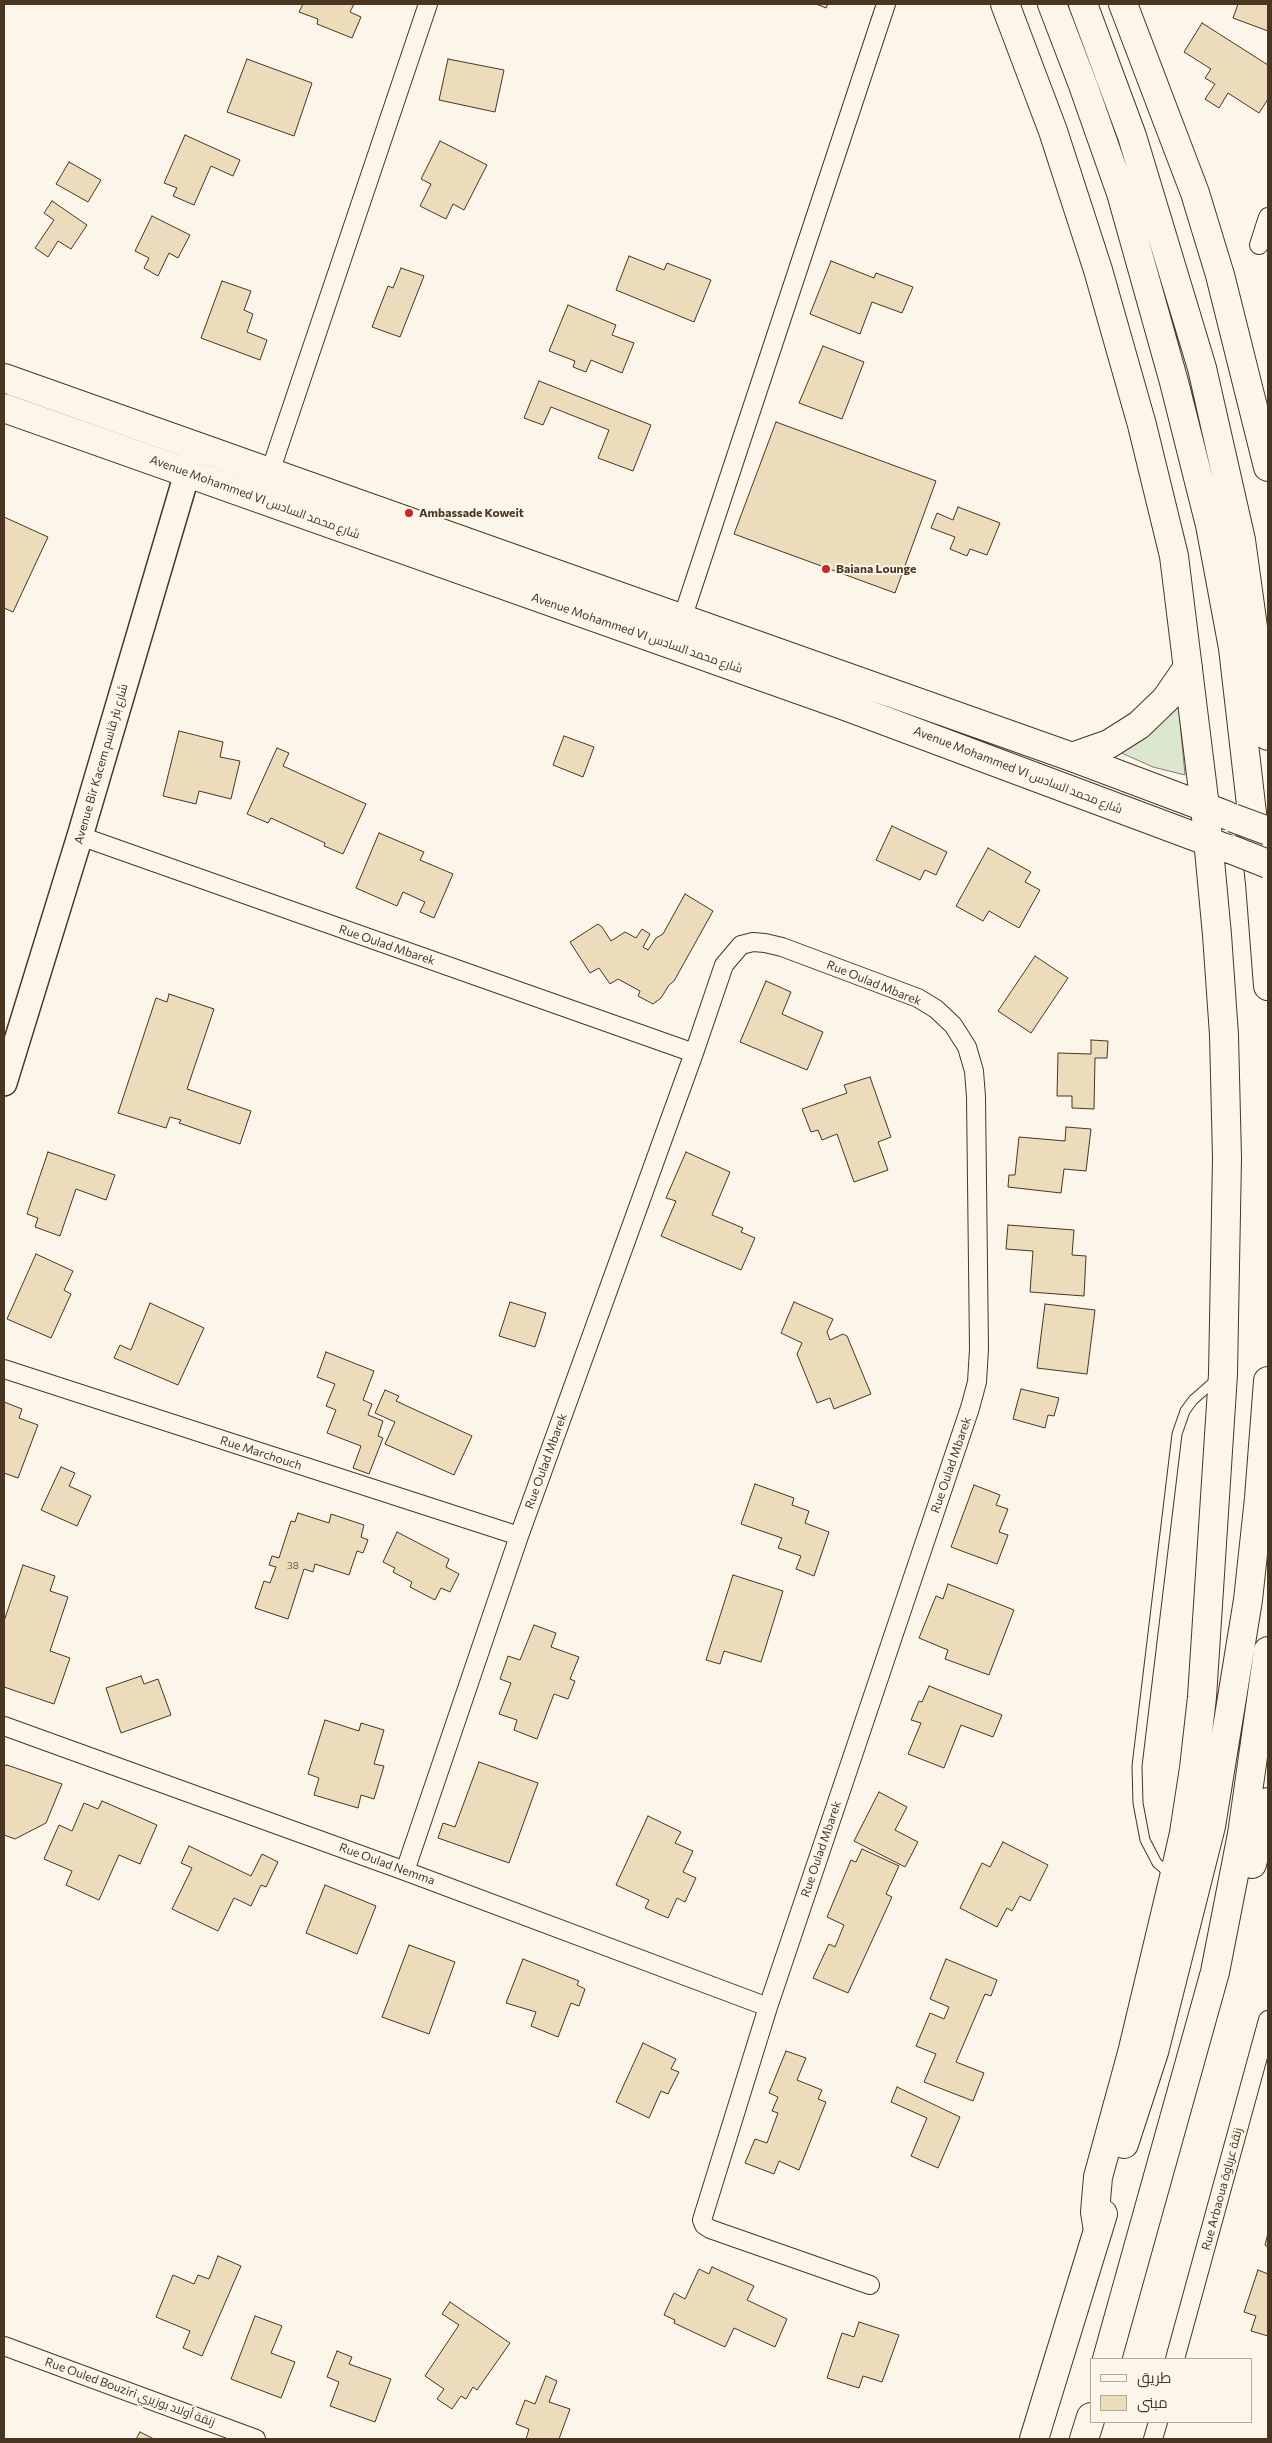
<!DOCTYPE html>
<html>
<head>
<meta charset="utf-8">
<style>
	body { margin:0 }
	#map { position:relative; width:1272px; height:2443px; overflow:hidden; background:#fbf6e9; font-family:Commissioner,Cairo,sans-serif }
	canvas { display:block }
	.frame { position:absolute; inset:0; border:5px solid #4a3520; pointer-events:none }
	.legend { position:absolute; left:1090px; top:2358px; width:162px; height:65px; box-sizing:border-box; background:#fbf6e9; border:1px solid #b4a999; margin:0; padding:6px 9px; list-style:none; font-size:15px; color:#4a3520 }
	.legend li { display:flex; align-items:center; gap:10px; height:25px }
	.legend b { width:25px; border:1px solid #b4a999 }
</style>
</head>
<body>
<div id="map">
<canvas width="1272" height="2443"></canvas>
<div class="frame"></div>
<ul class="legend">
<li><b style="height:6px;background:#fbf6e9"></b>طريق</li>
<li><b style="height:14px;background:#ecdcbc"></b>مبنى</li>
</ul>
</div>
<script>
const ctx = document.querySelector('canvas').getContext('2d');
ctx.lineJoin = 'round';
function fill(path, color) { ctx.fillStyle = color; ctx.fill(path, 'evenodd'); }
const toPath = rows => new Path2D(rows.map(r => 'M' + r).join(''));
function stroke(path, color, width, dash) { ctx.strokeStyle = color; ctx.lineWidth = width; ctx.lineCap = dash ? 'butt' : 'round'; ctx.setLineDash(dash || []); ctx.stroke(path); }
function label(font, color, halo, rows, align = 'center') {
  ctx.font = font + ' Commissioner,Cairo,sans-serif'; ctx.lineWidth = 4; ctx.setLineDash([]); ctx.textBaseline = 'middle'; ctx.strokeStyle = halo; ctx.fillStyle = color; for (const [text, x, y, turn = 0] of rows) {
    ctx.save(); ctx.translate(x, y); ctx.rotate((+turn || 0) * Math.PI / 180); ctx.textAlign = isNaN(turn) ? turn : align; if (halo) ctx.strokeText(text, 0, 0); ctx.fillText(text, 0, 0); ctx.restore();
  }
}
const green = toPath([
	[1178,701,1185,775,1153,767,1117,751,1178,701]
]);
fill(green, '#dce7d0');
stroke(green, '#887966', 1);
const building = toPath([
	[303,4,354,4,350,12,361,17,352,38,317,24,318,19,299,12,303,4],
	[816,4,828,4,826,8,816,4],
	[1238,4,1268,4,1268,31,1233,18,1238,4],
	[1202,23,1268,65,1268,99,1259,113,1228,93,1219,108,1205,99,1215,84,1205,78,1211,69,1184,52,1202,23],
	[247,59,312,83,294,136,227,112,247,59],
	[448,59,504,70,495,112,439,100,448,59],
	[185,135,240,160,233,176,211,166,194,205,173,196,177,188,164,183,185,135],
	[440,141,487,165,464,210,453,204,446,219,420,206,431,184,421,179,440,141],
	[69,162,101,180,88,202,56,184,69,162],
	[52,201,87,225,71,249,58,241,48,257,35,248,54,220,44,213,52,201],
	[152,216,190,235,178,258,169,253,158,276,144,268,149,258,135,251,152,216],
	[629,256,664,270,667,263,711,280,694,322,616,290,629,256],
	[831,261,874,278,876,273,913,287,902,313,872,302,860,334,810,314,831,261],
	[401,268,424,276,400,337,372,327,388,286,393,288,401,268],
	[222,281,251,291,244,310,253,314,247,332,267,340,260,360,201,338,222,281],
	[568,305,616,325,612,335,634,343,622,373,591,360,586,372,573,367,575,361,549,351,568,305],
	[823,346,864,362,842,419,799,403,823,346],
	[539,381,651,425,633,471,598,458,609,430,551,407,543,425,524,418,539,381],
	[776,422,936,481,895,593,734,534,776,422],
	[958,507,1000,523,987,555,970,549,967,556,950,549,955,537,931,528,937,513,953,520,958,507],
	[4,517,48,537,13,612,4,608,4,517],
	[179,731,223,742,220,757,240,761,231,799,199,791,196,804,163,796,179,731],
	[564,736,594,747,583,777,553,765,564,736],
	[277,748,289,753,283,766,366,804,343,854,324,846,325,843,271,818,268,823,247,814,277,748],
	[892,826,947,852,936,875,925,870,920,880,876,860,892,826],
	[379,833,424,852,420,860,453,874,434,918,420,912,425,902,403,892,397,906,356,888,379,833],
	[988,848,1031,872,1025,882,1040,890,1019,928,989,911,983,921,956,906,988,848],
	[685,894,713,911,674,981,669,985,661,998,653,1004,638,996,640,991,618,979,610,984,599,968,590,973,570,942,598,924,602,927,611,941,625,932,636,938,642,929,650,934,643,947,648,950,656,938,663,934,685,894],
	[1035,956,1068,978,1031,1033,998,1011,1035,956],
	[766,981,791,992,782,1014,823,1032,807,1070,740,1042,766,981],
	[169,994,214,1009,187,1089,251,1111,240,1144,179,1123,181,1120,170,1117,166,1128,118,1113,156,998,167,1002,169,994],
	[1091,1040,1108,1041,1107,1058,1095,1058,1094,1109,1072,1108,1072,1096,1057,1096,1058,1053,1091,1054,1091,1040],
	[870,1077,891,1137,878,1142,888,1170,854,1182,837,1134,822,1140,818,1130,811,1132,802,1109,847,1093,844,1085,870,1077],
	[1066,1127,1091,1129,1086,1171,1064,1169,1061,1193,1008,1187,1009,1175,1015,1175,1019,1137,1065,1141,1066,1127],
	[48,1152,115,1175,106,1200,76,1189,60,1236,35,1227,38,1218,27,1214,48,1152],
	[686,1152,730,1172,712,1215,743,1228,741,1232,755,1238,741,1270,661,1236,676,1201,666,1198,686,1152],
	[1008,1225,1074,1230,1072,1255,1086,1256,1084,1296,1030,1292,1033,1251,1006,1249,1008,1225],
	[36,1254,73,1271,64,1290,71,1294,51,1338,7,1319,36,1254],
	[510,1302,546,1313,535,1347,499,1336,510,1302],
	[794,1302,833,1319,827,1332,830,1340,843,1334,847,1336,871,1394,834,1409,830,1398,817,1403,797,1354,802,1343,781,1333,794,1302],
	[150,1303,204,1328,178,1385,114,1358,120,1345,131,1350,150,1303],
	[1045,1304,1095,1310,1087,1374,1037,1368,1045,1304],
	[326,1352,374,1371,363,1400,372,1404,368,1415,383,1421,378,1436,383,1438,369,1474,353,1468,361,1446,327,1433,336,1410,326,1406,335,1384,317,1377,326,1352],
	[1021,1389,1059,1398,1054,1416,1048,1415,1045,1428,1013,1419,1021,1389],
	[385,1390,399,1396,396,1401,472,1436,454,1475,385,1444,395,1422,375,1413,385,1390],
	[4,1402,22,1409,19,1418,38,1425,18,1478,4,1473,4,1402],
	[61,1467,75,1473,69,1486,91,1496,77,1526,41,1510,61,1467],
	[755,1484,794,1498,792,1505,809,1511,805,1523,829,1532,814,1576,796,1569,801,1556,778,1548,782,1538,741,1524,755,1484],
	[974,1485,1000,1495,996,1505,1008,1509,999,1532,1008,1535,997,1564,951,1547,974,1485],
	[298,1513,329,1523,331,1514,364,1525,361,1537,368,1540,363,1553,357,1551,349,1575,315,1564,313,1572,304,1569,288,1619,255,1608,264,1581,270,1583,276,1567,269,1565,272,1556,279,1558,291,1521,295,1522,298,1513],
	[397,1532,449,1559,446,1567,459,1574,450,1592,441,1588,435,1600,410,1587,412,1582,393,1572,395,1568,383,1562,397,1532],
	[23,1565,55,1576,50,1591,68,1597,50,1651,70,1658,54,1704,4,1687,4,1621,23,1565],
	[733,1575,783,1591,761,1662,724,1651,720,1664,706,1660,733,1575],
	[948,1584,1014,1610,989,1675,945,1659,948,1650,919,1638,936,1596,943,1599,948,1584],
	[534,1625,556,1633,551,1647,579,1657,570,1679,575,1681,568,1699,554,1694,537,1739,514,1730,517,1720,499,1714,511,1683,500,1679,508,1656,520,1660,534,1625],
	[141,1676,144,1684,158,1679,171,1715,121,1733,106,1688,141,1676],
	[929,1686,1002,1715,993,1737,961,1725,944,1768,908,1754,921,1723,911,1720,919,1701,922,1702,929,1686],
	[325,1720,359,1731,361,1723,384,1730,374,1764,384,1766,374,1799,361,1795,358,1808,314,1795,319,1778,308,1774,325,1720],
	[479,1762,538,1783,509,1863,438,1838,443,1823,455,1827,479,1762],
	[7,1765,62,1784,46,1823,15,1839,4,1835,4,1766,7,1765],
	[879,1792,907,1807,895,1830,918,1842,905,1867,854,1841,879,1792],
	[102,1801,157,1825,140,1864,119,1855,99,1900,66,1885,72,1871,44,1859,59,1825,72,1831,84,1803,98,1809,102,1801],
	[648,1816,681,1832,675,1843,693,1851,683,1872,696,1878,685,1902,677,1898,668,1918,645,1908,649,1900,616,1885,648,1816],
	[1003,1842,1048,1865,1030,1901,1020,1896,1012,1911,1007,1908,997,1927,960,1908,982,1863,990,1867,1003,1842],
	[189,1846,251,1876,262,1854,278,1862,266,1887,261,1885,251,1906,234,1898,218,1931,172,1909,192,1868,181,1863,189,1846],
	[862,1849,899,1866,886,1894,892,1897,848,1993,813,1978,829,1944,835,1947,844,1925,827,1917,851,1860,856,1862,862,1849],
	[325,1885,376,1906,357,1954,306,1933,325,1885],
	[409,1945,455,1962,429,2034,382,2017,409,1945],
	[523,1959,579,1981,577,1985,585,1989,579,2006,571,2003,558,2037,531,2026,536,2012,506,2003,523,1959],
	[946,1959,997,1980,991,1996,985,1994,956,2062,984,2073,973,2101,924,2082,936,2054,916,2046,930,2013,944,2019,949,2007,930,1999,946,1959],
	[643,2043,676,2059,671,2069,679,2072,668,2094,661,2091,649,2118,616,2102,643,2043],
	[786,2051,806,2058,797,2080,822,2090,818,2099,826,2102,799,2170,779,2161,774,2174,745,2163,755,2139,767,2143,778,2113,772,2111,778,2097,769,2093,786,2051],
	[897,2087,960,2117,938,2168,911,2156,927,2118,891,2102,897,2087],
	[1268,2233,1268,2247,1265,2245,1268,2233],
	[218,2256,241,2266,202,2356,183,2348,190,2331,156,2317,173,2275,194,2284,198,2275,209,2279,218,2256],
	[712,2267,754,2286,747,2300,787,2319,775,2347,734,2328,725,2347,674,2323,675,2320,664,2315,674,2293,685,2299,699,2269,709,2274,712,2267],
	[1258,2270,1268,2274,1268,2336,1251,2331,1256,2316,1244,2312,1258,2270],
	[450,2302,510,2343,477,2390,473,2387,466,2399,461,2396,452,2409,437,2399,444,2389,425,2376,459,2325,442,2314,450,2302],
	[255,2316,282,2326,271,2353,295,2362,281,2398,231,2379,255,2316],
	[859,2322,899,2335,882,2382,863,2376,859,2388,827,2378,842,2333,854,2337,859,2322],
	[337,2351,352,2357,349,2364,391,2379,375,2422,330,2406,339,2382,327,2377,337,2351],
	[546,2376,557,2381,549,2402,570,2409,559,2439,526,2439,529,2429,516,2424,525,2400,535,2404,546,2376],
	[140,2432,154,2439,136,2439,140,2432]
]);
fill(building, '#ecdcbc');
stroke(building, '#4a3520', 1);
const lane = toPath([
	[1170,1874,1157,1863,1145,1840,1138,1803,1137,1766,1177,1434,1185,1411,1193,1400,1217,1379]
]);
const street = toPath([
	[1259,245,1268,217],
	[270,472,428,4],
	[682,619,886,4],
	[80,836,694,1053],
	[4,1369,519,1536],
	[4,1726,405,1871,768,2007],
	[405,1871,519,1536,694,1053,724,965,741,945,753,942,765,943,782,947,918,998,936,1009,953,1025,967,1047,974,1071,976,1097,979,1349,977,1382,970,1408,768,2007,702,2220,704,2225,710,2229,870,2285],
	[4,2346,256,2439],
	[1175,2359,1268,2020],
	[1153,2439,1158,2422]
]);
const secondary = toPath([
	[4,1083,80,836,193,453]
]);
const primary = toPath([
	[4,378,1072,757,1226,815],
	[4,408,848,707,1228,849]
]);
const highway = toPath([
	[1005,4,1053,131,1098,270,1142,425,1174,556,1205,807,1217,935,1224,1035,1227,1158,1223,1374,1202,1697,1194,1768,1184,1833,1174,1877,1132,2053,1098,2177,1095,2212,1098,2231],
	[1052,4,1083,85,1121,193,1174,382,1210,525,1233,648,1260,883,1268,986],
	[1083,4,1132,136,1202,368,1241,540,1268,736],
	[1123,4,1195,193,1220,275,1268,467],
	[1072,757,1109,744,1139,725,1166,699,1188,667],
	[1252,1864,1268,1802],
	[1124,2144,1154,2052,1211,1826,1248,1600,1259,1498,1268,1381],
	[1107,2359,1215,1972,1242,1834,1268,1651],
	[1034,2439,1103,2214],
	[1084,2439,1091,2417]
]);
stroke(lane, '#4a3520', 11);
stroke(street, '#4a3520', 20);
stroke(secondary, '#4a3520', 28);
stroke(primary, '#4a3520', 30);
stroke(highway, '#4a3520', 30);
stroke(lane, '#fbf6e9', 9);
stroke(street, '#fbf6e9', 18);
stroke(secondary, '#fbf6e9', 25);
stroke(primary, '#fbf6e9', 28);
stroke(highway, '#fbf6e9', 28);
const primaryBridge = toPath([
	[1233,818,1268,831],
	[1230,849,1268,864]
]);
stroke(primaryBridge, '#4a3520', 30, []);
stroke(primaryBridge, '#fbf6e9', 28);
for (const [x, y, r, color] of [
	[409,513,5,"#c62828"],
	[826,569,5,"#c62828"]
]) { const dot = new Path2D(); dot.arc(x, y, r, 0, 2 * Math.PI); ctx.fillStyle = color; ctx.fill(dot); stroke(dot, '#fbf6e9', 2); }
label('10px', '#725f47', null, [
	["38",293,1566]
]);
label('12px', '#4a3520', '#fbf6e9', [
	["Avenue Mohammed VI شارع محمد السادس",255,497,20],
	["Avenue Mohammed VI شارع محمد السادس",637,633,19],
	["Avenue Bir Kacem شارع بئر قاسم",101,764,-74],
	["Avenue Mohammed VI شارع محمد السادس",1018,770,21],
	["Rue Oulad Mbarek",387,945,19],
	["Rue Oulad Mbarek",874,983,22],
	["Rue Marchouch",261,1453,18],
	["Rue Oulad Mbarek",546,1461,-70],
	["Rue Oulad Mbarek",951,1465,-71],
	["Rue Oulad Mbarek",821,1849,-71],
	["Rue Oulad Nemma",387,1864,20],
	["Rue Arbaoua زنقة عرباوة",1222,2189,-75],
	["Rue Ouled Bouziri زنقة أولاد بوزيري",130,2392,20]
]);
label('bold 12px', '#4a3520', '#fbf6e9', [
	["Ambassade Koweit",419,513],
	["Baiana Lounge",836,569]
], 'left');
</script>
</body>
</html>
